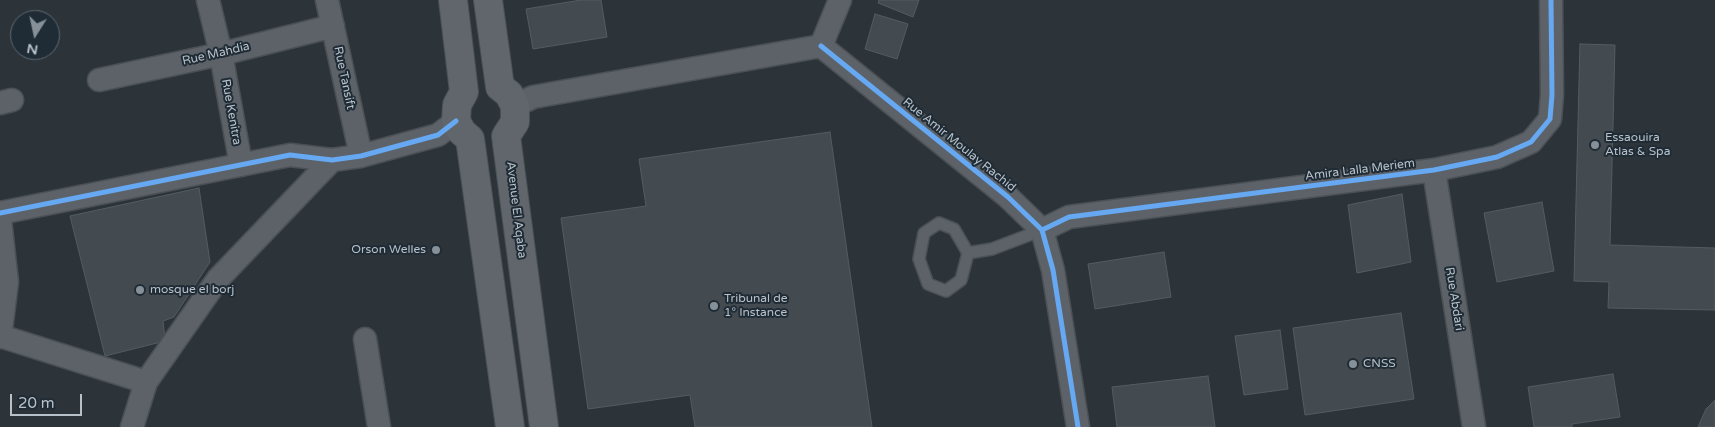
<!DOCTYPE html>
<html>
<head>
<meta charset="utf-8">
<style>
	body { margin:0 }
	#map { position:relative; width:1715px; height:427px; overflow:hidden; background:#2c343a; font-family:"Varela Round",sans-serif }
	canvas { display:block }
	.north { position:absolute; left:10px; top:10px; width:50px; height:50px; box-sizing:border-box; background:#1f2b35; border:1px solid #5c6771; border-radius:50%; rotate:190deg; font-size:14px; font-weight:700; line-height:20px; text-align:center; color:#b7c1ca }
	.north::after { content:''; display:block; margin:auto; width:18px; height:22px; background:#869098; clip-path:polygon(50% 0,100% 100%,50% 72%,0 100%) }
	.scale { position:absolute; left:10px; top:394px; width:72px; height:22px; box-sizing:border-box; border:2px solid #b7c1ca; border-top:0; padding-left:6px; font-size:15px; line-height:18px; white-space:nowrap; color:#b7c1ca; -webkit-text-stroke:4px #1f2b35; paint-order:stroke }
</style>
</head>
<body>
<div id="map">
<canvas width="1715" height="427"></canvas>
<div class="north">N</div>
<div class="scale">20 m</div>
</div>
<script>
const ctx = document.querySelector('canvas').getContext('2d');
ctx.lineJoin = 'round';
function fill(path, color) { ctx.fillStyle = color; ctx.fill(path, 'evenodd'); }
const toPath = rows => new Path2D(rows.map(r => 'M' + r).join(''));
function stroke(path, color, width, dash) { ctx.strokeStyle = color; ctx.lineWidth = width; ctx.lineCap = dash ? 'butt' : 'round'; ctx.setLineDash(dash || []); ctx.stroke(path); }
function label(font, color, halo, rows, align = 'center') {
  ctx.font = font + ' "Varela Round",sans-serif'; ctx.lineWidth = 4; ctx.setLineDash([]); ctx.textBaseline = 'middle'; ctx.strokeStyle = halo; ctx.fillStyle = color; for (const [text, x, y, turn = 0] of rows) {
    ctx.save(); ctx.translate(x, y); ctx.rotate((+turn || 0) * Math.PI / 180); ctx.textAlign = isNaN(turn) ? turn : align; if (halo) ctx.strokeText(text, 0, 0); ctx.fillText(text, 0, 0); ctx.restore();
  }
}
const building = toPath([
	[581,0,601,0,607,37,533,49,526,9,581,0],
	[879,0,919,0,913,17,878,3,879,0],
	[875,14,908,24,897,59,865,49,875,14],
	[1580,44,1615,45,1610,245,1715,248,1715,310,1608,308,1609,282,1574,281,1580,44],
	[830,132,872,427,695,427,690,395,588,409,561,218,646,206,639,159,830,132],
	[199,188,210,262,174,317,163,321,165,341,105,356,70,216,199,188],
	[1402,194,1411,262,1357,273,1348,205,1402,194],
	[1542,202,1554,271,1497,282,1484,213,1542,202],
	[1164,252,1171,297,1095,309,1088,264,1164,252],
	[1401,313,1414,399,1305,415,1293,328,1401,313],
	[1280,330,1288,389,1244,395,1235,336,1280,330],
	[1613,374,1620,417,1572,424,1572,427,1534,427,1528,387,1613,374],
	[1208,376,1215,427,1117,427,1112,387,1208,376],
	[1715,400,1715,427,1698,427,1706,409,1715,400]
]);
fill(building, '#444b50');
stroke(building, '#545c61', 1);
const lane = toPath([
	[968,253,961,280,946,291,928,284,919,259,924,233,939,223,954,229,968,253,992,249,1042,230]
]);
const street = toPath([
	[208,0,221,54,241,165],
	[327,0,361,156],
	[821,46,1008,197,1042,230,1053,270,1078,427],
	[821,46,840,0],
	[99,80,221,54,333,26],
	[0,103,12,100],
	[515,106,533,97,821,46],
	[1434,170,1474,427],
	[0,213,290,155,332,160,361,156,438,135,456,121],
	[0,220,7,282,0,337],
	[1042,230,1069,217,1434,170,1497,157,1531,142,1550,119,1552,95,1551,0],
	[0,336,146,382],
	[365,339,379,427],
	[132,427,146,382,218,279,332,160]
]);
const secondary = toPath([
	[453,0,464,92,457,105,456,121,462,132,470,139,510,427],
	[488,0,500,87,509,94,515,106,515,122,506,136,544,427]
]);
stroke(lane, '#4a5054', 14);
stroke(street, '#4a5054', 25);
stroke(secondary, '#4a5054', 30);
stroke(lane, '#5c6268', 11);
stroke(street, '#5c6268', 22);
stroke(secondary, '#61666c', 28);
stroke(toPath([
	[821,46,1008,197,1042,230,1053,270,1078,427],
	[0,213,290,155,332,160,361,156,438,135,456,121],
	[1042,230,1069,217,1434,170,1497,157,1531,142,1550,119,1552,95,1551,0]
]), '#66a8f1', 5);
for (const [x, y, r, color] of [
	[1595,145,5,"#869098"],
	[436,250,5,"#869098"],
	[140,290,5,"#869098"],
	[714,306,5,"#869098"],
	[1353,364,5,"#869098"]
]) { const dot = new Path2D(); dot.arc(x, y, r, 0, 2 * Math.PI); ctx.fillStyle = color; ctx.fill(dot); stroke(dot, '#1f2b35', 2); }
label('12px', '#b7c1ca', '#1f2b35', [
	["Rue Mahdia",216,54,-13],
	["Rue Tansift",344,78,78],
	["Rue Kenitra",231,112,80],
	["Rue Amir Moulay Rachid",959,145,39],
	["Amira Lalla Meriem",1360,170,-7],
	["Avenue El Aqaba",516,210,83],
	["Rue Abdari",1454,299,81]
]);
label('12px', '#b7c1ca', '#1f2b35', [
	["Essaouira",1605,138],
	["Atlas & Spa",1605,152],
	["Orson Welles",426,250,"right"],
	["mosque el borj",150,290],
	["Tribunal de",724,299],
	["1° Instance",724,313],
	["CNSS",1363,364]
], 'left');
</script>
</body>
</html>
